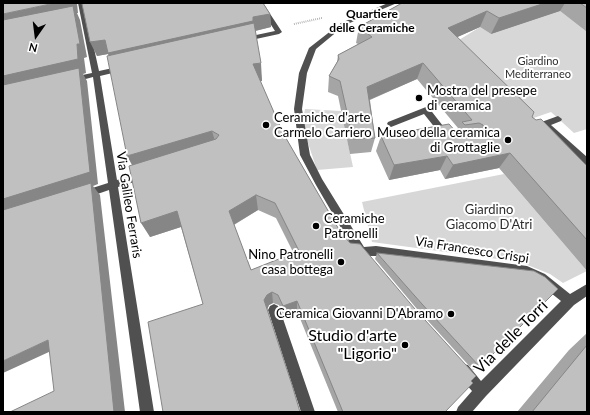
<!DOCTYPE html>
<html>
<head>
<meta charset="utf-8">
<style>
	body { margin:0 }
	#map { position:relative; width:590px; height:415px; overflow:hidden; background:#fff; font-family:Lato,sans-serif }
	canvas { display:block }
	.frame { position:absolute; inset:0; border:4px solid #000; pointer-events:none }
	.north { position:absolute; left:16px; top:16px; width:40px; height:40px; -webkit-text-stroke:3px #fff; paint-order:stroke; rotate:194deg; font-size:11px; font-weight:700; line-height:16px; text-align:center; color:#000 }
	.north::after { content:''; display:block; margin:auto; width:14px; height:18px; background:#000; clip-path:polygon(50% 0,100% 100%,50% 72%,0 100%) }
</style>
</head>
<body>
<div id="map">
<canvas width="590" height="415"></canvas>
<div class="frame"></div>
<div class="north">N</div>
</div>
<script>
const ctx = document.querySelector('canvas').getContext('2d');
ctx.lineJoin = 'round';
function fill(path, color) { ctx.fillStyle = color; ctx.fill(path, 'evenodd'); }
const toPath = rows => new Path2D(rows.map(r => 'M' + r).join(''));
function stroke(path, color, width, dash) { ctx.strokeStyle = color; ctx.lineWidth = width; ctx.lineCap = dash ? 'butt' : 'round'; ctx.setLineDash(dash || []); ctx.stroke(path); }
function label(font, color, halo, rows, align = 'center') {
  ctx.font = font + ' Lato,sans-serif'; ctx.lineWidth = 4; ctx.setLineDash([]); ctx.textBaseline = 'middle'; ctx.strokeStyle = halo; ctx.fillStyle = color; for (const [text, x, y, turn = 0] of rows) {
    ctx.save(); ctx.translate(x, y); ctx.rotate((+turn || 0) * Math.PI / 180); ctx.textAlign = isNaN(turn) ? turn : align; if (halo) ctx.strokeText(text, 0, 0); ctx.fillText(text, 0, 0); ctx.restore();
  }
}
fill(toPath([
	[560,11,587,32,587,129,574,133,551,112,519,123,446,48,480,27,491,34],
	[305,109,341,111,353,167,317,170,302,125],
	[504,174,587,271,563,283,550,274,520,262,372,242,362,202]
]), '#d7d7d7');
stroke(toPath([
	[294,24,322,18]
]), '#727272', 2, [0.5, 1.5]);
fill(toPath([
	[78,3,84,3,99,71,122,66,126,68,125,70,100,76,117,180,144,171,147,172,149,175,147,178,118,187,154,412,140,412,109,190,83,199,80,198,78,195,80,192,108,183,93,77,71,83,67,80,68,78,92,73,78,3],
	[257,3,263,3,282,32,279,34,242,42,242,38,275,31,257,3],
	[388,3,397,3,345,25,316,49,307,73,302,109,310,155,322,179,364,247,376,246,527,266,545,274,570,294,587,284,587,296,574,305,486,396,472,412,456,412,458,407,472,391,458,375,457,370,458,365,463,364,468,365,481,381,561,301,537,282,526,276,376,256,366,256,362,259,358,257,316,185,300,155,294,109,299,73,309,48,341,23,388,3],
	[426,107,429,108,450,135,451,137,450,139,444,139,424,114,391,127,387,124,388,122,426,107],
	[558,116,562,119,561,121,551,125,587,157,587,166,584,165,544,128,539,129,535,126,536,124,558,116],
	[274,304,278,306,280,310,315,412,301,412,268,310,270,306,274,304]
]), '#505050');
fill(toPath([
	[402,3,587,3,587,32,560,11,491,34,480,27,457,37,532,117,587,166,587,271,499,168,445,179,440,170,389,180,376,151,381,136,456,132,458,128,417,79,370,100,375,138,371,152,350,154,338,96,328,92,329,76,337,62,338,55,358,44,356,43,359,27],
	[84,4,270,14,271,27,255,31,262,81,260,81,283,133,445,412,338,412,297,311,284,316,279,305,273,303,269,305,267,309,203,304,181,227,150,237,132,165,109,55,108,54,97,56],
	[258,210,276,218,294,254,251,270,234,225],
	[377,253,480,367,473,370,417,309,375,259],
	[587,333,587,412,517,412,569,350]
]), '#a5a5a5');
fill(toPath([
	[55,3,77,3,78,13,77,13,80,20,87,57,84,58,86,73,83,74,87,81,98,184,93,186,100,195,125,412,114,412,3,214,3,14],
	[545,3,565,3,560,11,491,34,499,18],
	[487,11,480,27,442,44,448,28],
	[270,14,271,27,114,66,108,54,97,56,90,42,253,17],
	[261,63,262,81,255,82,253,64],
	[423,63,417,79,364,102,367,87],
	[212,131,217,148,136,172,127,156],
	[510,153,499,168,445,179,453,165],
	[447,156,440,170,389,180,394,165],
	[256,195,258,210,233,225,229,211],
	[177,211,184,226,150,237,141,223],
	[272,292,273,303,269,305,267,310,264,300,267,295],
	[297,301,297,311,284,316,283,306],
	[48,340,62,346,3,373,4,412,3,412,3,361]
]), '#868686');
const building = toPath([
	[3,3,55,3,3,14,3,3],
	[86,3,263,3,270,14,253,17,253,21,108,53,105,40,90,42,82,4,86,3],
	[402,3,545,3,499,18,487,11,448,28,534,112,532,117,536,120,541,119,587,166,587,240,510,153,453,165,447,156,394,165,381,136,449,124,458,134,461,136,482,131,484,129,483,125,479,123,465,125,462,122,472,120,423,63,367,87,375,138,353,139,340,81,329,76,339,59,338,55,372,37,359,27,402,3],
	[580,3,587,3,587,8,580,3],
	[73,6,80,44,77,44,78,59,3,76,3,20,73,6],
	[254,23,261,63,253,64,283,133,341,233,350,243,360,244,415,309,476,376,471,381,473,383,445,412,343,412,297,301,283,306,278,295,272,292,267,295,264,300,292,385,300,412,163,412,148,322,203,304,177,211,141,223,129,166,216,139,219,135,212,131,127,156,107,56,254,23],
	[256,195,275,203,299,251,251,270,229,211,256,195],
	[79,68,90,172,3,199,3,85,79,68],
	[91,183,114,412,10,412,54,391,48,340,3,361,3,210,91,183],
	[377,253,534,271,545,277,558,289,480,367,422,304,377,253],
	[587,345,587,412,532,412,587,345]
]);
fill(building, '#c0c0c0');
stroke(building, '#868686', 1);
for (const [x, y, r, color] of [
	[419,98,4,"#000"],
	[266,125,4,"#000"],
	[508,140,4,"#000"],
	[316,226,4,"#000"],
	[341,262,4,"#000"],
	[451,314,4,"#000"],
	[405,345,4,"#000"]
]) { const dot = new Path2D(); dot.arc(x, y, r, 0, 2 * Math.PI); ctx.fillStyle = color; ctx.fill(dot); stroke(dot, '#fff', 1.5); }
label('11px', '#2e2e2e', '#fff', [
	["Giardino",538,61],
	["Mediterraneo",538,74]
]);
label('bold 12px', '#000', '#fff', [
	["Quartiere",372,14],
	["delle Ceramiche",372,28]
]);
label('13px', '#000', '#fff', [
	["Mostra del presepe",427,91],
	["di ceramica",427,106],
	["Ceramiche d'arte",274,118],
	["Carmelo Carriero",274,133],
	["Museo della ceramica",500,133,"right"],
	["di Grottaglie",500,148,"right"],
	["Ceramiche",324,219],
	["Patronelli",324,234],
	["Nino Patronelli",333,255,"right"],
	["casa bottega",333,270,"right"],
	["Ceramica Giovanni D'Abramo",443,314,"right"]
], 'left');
label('13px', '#000', '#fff', [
	["Via Galileo Ferraris",129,205,81],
	["Via Francesco Crispi",472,250,9]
]);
label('13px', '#2e2e2e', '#fff', [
	["Giardino",489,210],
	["Giacomo D'Atri",489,225]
]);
label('16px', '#000', '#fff', [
	["Studio d'arte",397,336],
	["\"Ligorio\"",397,354]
], 'right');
label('16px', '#000', '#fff', [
	["Via delle Torri",511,337,-45]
]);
</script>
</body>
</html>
